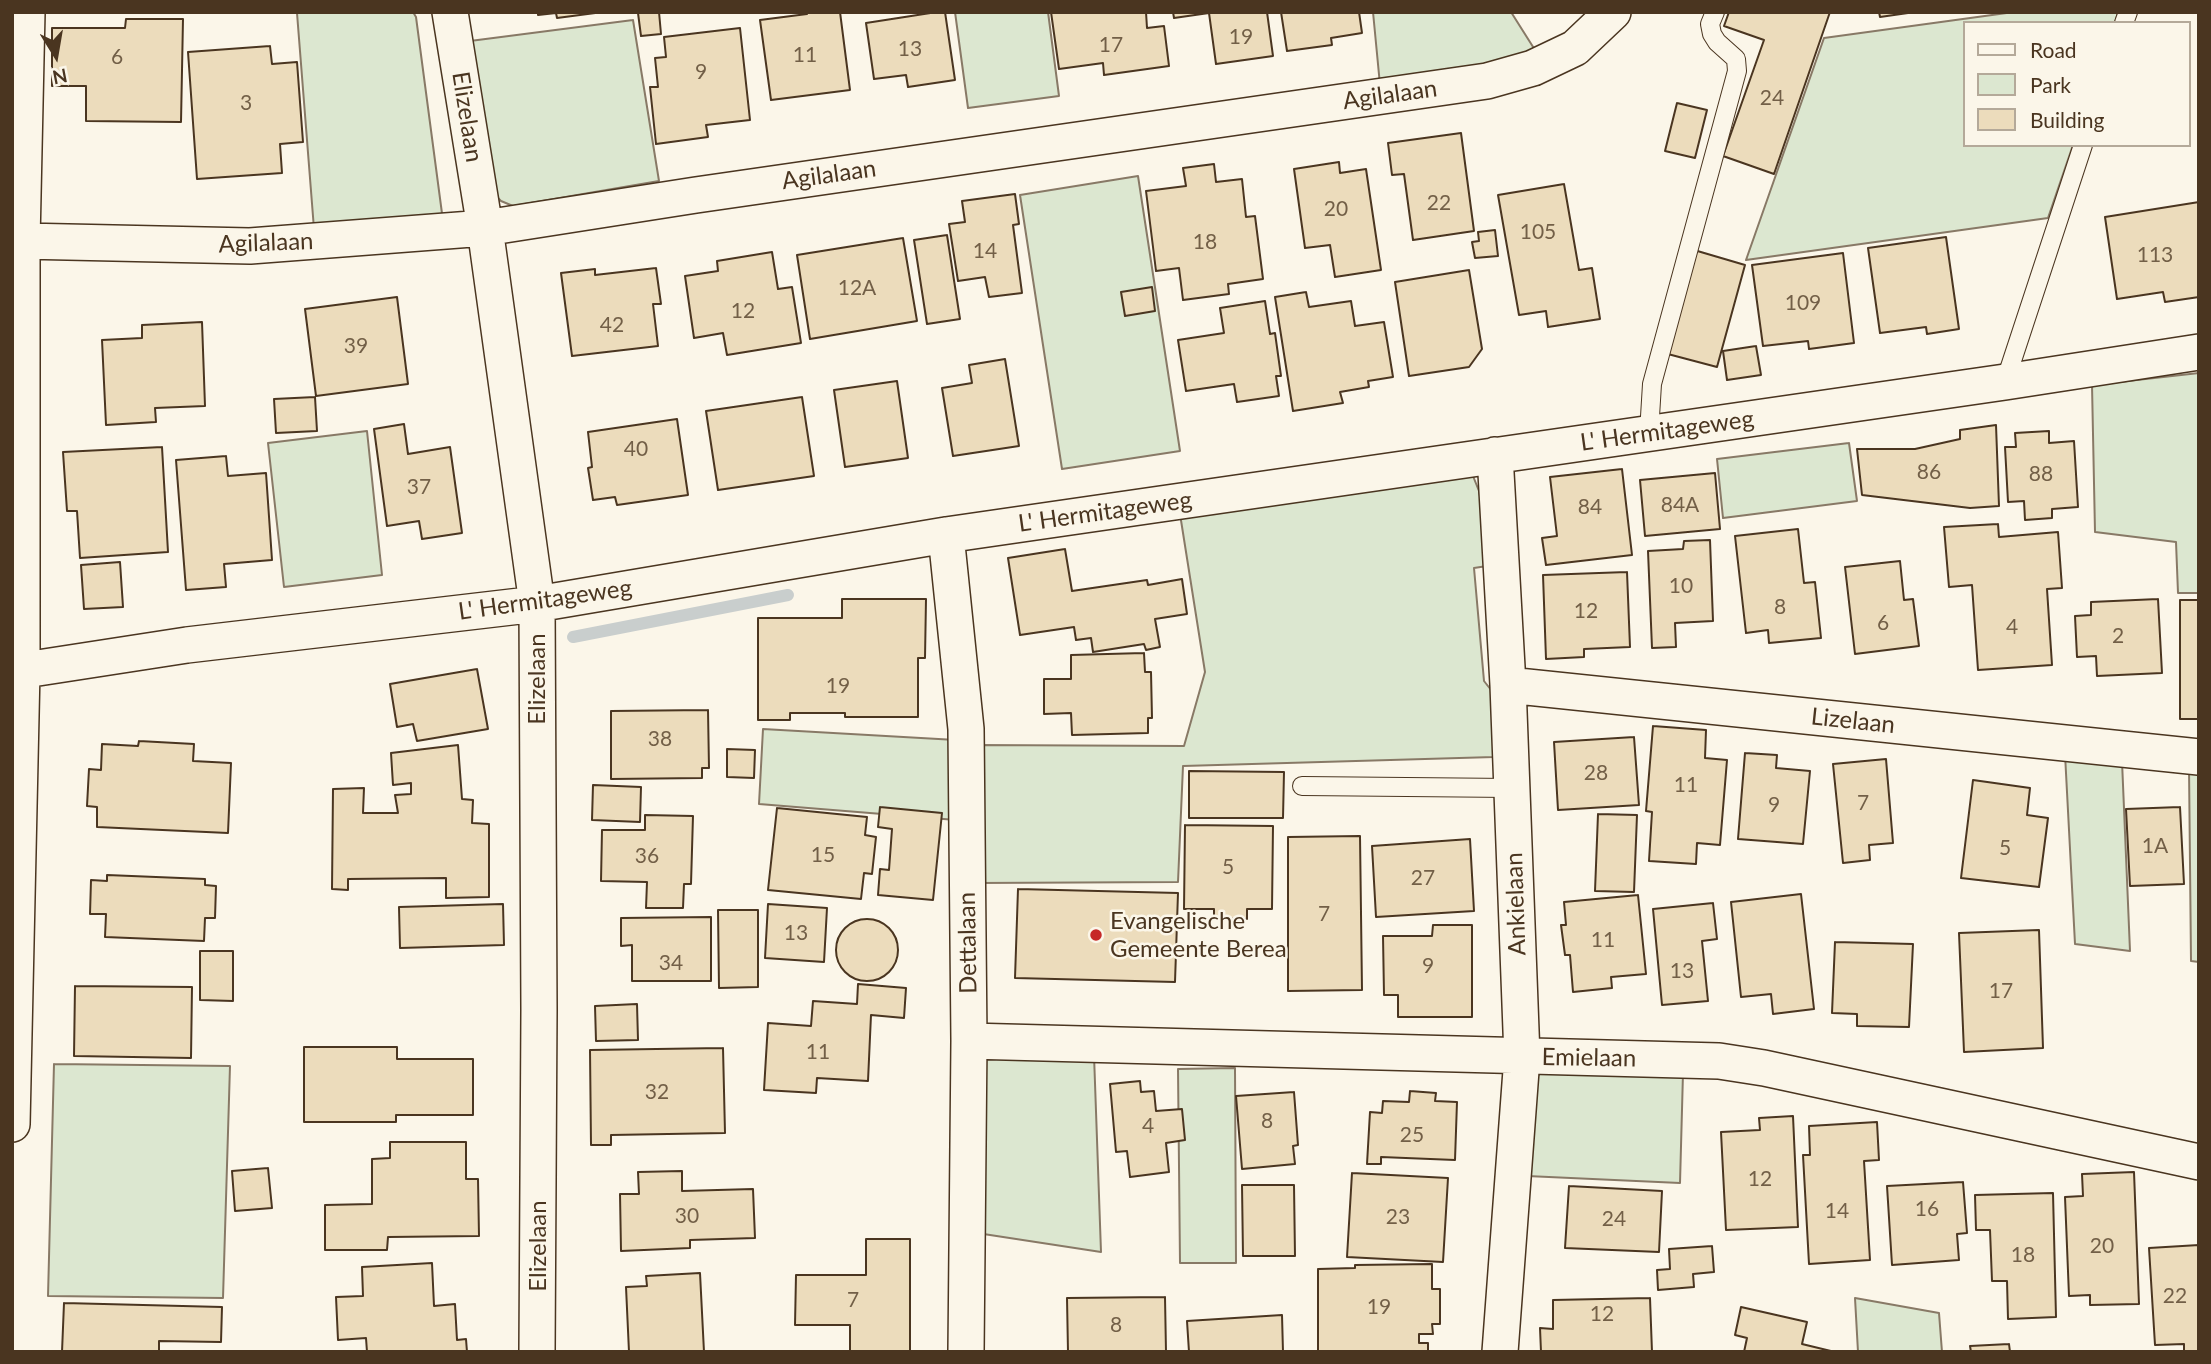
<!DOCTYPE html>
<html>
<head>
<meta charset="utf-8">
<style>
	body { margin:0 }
	#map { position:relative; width:2211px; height:1364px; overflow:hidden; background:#fbf6e9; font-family:Lato,sans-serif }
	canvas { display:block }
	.frame { position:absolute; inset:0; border:14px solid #4a3520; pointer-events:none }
	.legend { position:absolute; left:1963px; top:21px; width:228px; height:126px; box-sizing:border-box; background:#fbf6e9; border:2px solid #b4a999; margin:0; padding:9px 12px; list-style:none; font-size:21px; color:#4a3520 }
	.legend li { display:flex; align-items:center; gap:14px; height:35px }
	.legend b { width:35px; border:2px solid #b4a999 }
	.north { position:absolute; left:21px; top:21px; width:70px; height:70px; -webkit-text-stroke:5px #fbf6e9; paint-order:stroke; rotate:169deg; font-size:19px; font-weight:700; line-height:28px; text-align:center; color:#4a3520 }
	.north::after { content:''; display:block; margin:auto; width:24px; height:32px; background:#4a3520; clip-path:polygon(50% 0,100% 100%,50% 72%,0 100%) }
</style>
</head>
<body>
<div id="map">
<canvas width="2211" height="1364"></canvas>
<div class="frame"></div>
<ul class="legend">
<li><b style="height:9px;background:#fbf6e9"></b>Road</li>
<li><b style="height:19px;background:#dce7d0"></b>Park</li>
<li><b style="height:19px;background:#ecdcbc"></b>Building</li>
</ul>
<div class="north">N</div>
</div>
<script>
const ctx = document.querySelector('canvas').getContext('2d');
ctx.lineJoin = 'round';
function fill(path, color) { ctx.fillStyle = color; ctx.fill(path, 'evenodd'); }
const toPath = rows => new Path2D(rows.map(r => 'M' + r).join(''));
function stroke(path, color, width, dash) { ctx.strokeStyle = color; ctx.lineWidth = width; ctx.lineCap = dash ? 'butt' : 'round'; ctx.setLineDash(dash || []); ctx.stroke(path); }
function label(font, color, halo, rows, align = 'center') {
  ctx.font = font + ' Lato,sans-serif'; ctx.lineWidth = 5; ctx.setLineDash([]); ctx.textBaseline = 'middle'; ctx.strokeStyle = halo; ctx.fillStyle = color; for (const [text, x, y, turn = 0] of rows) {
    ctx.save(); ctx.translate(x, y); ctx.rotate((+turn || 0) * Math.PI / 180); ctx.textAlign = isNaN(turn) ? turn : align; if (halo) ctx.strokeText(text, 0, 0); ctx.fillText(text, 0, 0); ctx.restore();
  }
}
const green = toPath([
	[413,12,416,17,443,221,314,229,297,13,413,12],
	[955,12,1048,12,1059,96,968,108,955,12],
	[1373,12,1511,12,1535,50,1493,67,1380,85,1373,12],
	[2014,12,2118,12,2115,23,1964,23,1964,145,2073,145,2048,218,1746,260,1824,38,2014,12],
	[633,20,659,181,513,206,501,201,495,195,470,41,633,20],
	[1138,176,1180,451,1062,469,1020,195,1138,176],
	[2199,373,2199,593,2178,593,2176,542,2095,532,2092,385,2199,373],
	[367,431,382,575,284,587,268,443,367,431],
	[1849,443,1857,501,1723,518,1717,459,1849,443],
	[1473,476,1479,491,1483,511,1487,566,1474,568,1484,681,1495,695,1494,757,1183,766,1178,882,977,883,975,745,1184,746,1205,672,1180,514,1473,476],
	[763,729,956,740,956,820,759,804,763,729],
	[2065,754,2122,761,2130,951,2075,944,2065,754],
	[2189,767,2199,768,2199,962,2191,961,2189,767],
	[1094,1055,1101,1252,977,1233,986,1057,1094,1055],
	[54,1064,230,1066,223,1298,48,1296,54,1064],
	[1235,1068,1236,1263,1180,1263,1178,1069,1235,1068],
	[1541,1072,1683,1073,1680,1183,1527,1176,1535,1080,1541,1072],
	[1855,1298,1939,1313,1942,1352,1858,1352,1855,1298]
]);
fill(green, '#dce7d0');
stroke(green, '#887966', 2);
stroke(toPath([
	[573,637,788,595]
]), '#c9cecd', 12);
const building = toPath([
	[538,12,603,12,557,18,556,13,538,15,538,12],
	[659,12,661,34,641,36,638,13,659,12],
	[807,12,840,12,850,90,771,100,760,20,807,14,807,12],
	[937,12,945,12,955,80,908,87,906,75,874,79,866,23,937,12],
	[1051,12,1146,12,1147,28,1164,26,1169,66,1104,75,1103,63,1059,69,1051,12],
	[1173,12,1267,12,1273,56,1216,64,1209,13,1174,18,1173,12],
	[1281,12,1359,12,1362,33,1331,38,1332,45,1287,51,1281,12],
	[1729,12,1830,12,1774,174,1723,156,1764,40,1724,26,1729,12],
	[1879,12,1915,12,1880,17,1879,12],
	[126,19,183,19,181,122,86,121,86,86,52,86,52,28,125,28,126,19],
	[740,28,750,120,706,125,708,137,656,144,650,87,658,87,655,58,666,57,664,37,740,28],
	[270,46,272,64,297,62,303,142,280,144,282,173,197,179,188,52,270,46],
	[1677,103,1707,110,1695,158,1665,151,1677,103],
	[1461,133,1474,231,1413,240,1404,174,1392,175,1388,143,1461,133],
	[1339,162,1340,173,1366,169,1381,270,1335,277,1330,245,1305,248,1294,169,1339,162],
	[1214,164,1216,182,1242,179,1246,217,1255,216,1263,279,1228,284,1229,294,1183,300,1179,268,1156,271,1146,191,1186,186,1183,168,1214,164],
	[1564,184,1579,270,1592,268,1600,319,1548,327,1546,311,1519,315,1498,195,1564,184],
	[1015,194,1019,224,1013,225,1022,293,989,297,985,277,958,281,949,224,965,222,962,201,1015,194],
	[2199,202,2199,297,2165,302,2163,292,2117,299,2105,217,2199,202],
	[1495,230,1498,256,1475,258,1472,242,1479,241,1478,232,1495,230],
	[947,235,960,319,927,324,914,240,947,235],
	[1946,237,1959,329,1927,334,1926,327,1880,333,1868,248,1946,237],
	[903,238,917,321,810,339,797,255,903,238],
	[1694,250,1745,265,1717,367,1664,353,1694,250],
	[772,252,778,289,792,287,801,343,727,355,723,333,694,338,685,276,718,271,717,261,772,252],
	[1843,253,1854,343,1809,349,1808,341,1763,346,1752,265,1843,253],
	[656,268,661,304,653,304,658,346,572,356,561,273,595,269,595,275,656,268],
	[1469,270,1482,349,1469,367,1409,376,1395,282,1469,270],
	[1152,287,1155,311,1125,316,1121,292,1152,287],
	[1306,292,1309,307,1351,301,1355,326,1384,322,1393,377,1368,381,1369,387,1340,392,1343,403,1293,411,1275,297,1306,292],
	[397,297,408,384,316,396,305,309,397,297],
	[1265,301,1270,334,1275,333,1281,376,1276,376,1279,396,1237,402,1234,384,1186,391,1178,340,1224,333,1220,308,1265,301],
	[202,322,205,406,155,408,156,422,106,425,102,340,142,338,142,325,202,322],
	[1756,346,1761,375,1727,380,1723,351,1756,346],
	[1005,359,1019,446,953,456,942,388,972,383,969,365,1005,359],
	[897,381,908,458,845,467,834,390,897,381],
	[315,397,317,431,276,433,274,399,315,397],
	[802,397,814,476,718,490,706,411,802,397],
	[677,419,688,495,617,505,615,497,593,500,588,468,592,467,588,432,677,419],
	[404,424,408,454,450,447,462,533,422,539,419,521,387,526,374,429,404,424],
	[1996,425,1999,506,1970,508,1862,495,1857,449,1915,449,1960,439,1960,430,1996,425],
	[2049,431,2049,443,2074,441,2078,507,2052,509,2052,518,2025,520,2024,501,2008,502,2005,447,2016,447,2015,433,2049,431],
	[162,447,168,552,80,558,77,511,67,511,63,452,162,447],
	[226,456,228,476,266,473,272,560,224,564,226,587,186,590,176,460,226,456],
	[1622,469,1632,555,1546,565,1542,538,1557,536,1550,477,1622,469],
	[1715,473,1720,529,1645,536,1640,480,1715,473],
	[1998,524,1999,537,2058,532,2062,588,2047,589,2052,665,1978,670,1972,585,1949,587,1944,527,1998,524],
	[1798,529,1804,583,1815,582,1821,638,1769,643,1768,630,1746,633,1735,536,1798,529],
	[1710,540,1713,621,1675,623,1676,647,1652,648,1648,551,1683,549,1684,541,1710,540],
	[1065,549,1072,591,1147,580,1148,585,1182,579,1187,614,1155,619,1160,647,1146,650,1144,644,1093,652,1091,638,1076,640,1074,627,1020,635,1008,558,1065,549],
	[1900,561,1904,600,1913,599,1919,646,1855,654,1845,567,1900,561],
	[120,562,123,607,84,609,81,565,120,562],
	[1627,572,1630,647,1584,649,1584,657,1546,659,1543,575,1627,572],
	[842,599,926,599,925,658,918,658,918,717,845,717,845,713,790,713,790,720,758,720,758,618,842,618,842,599],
	[2158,599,2162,673,2097,676,2096,656,2077,657,2075,616,2091,615,2091,602,2158,599],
	[2180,600,2199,600,2199,719,2180,719,2180,600],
	[1144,653,1145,672,1151,672,1152,718,1148,718,1148,733,1072,735,1071,713,1044,714,1044,679,1071,679,1071,655,1144,653],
	[477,669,488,729,417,741,413,724,397,727,390,684,477,669],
	[708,710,709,768,702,768,702,778,611,779,611,711,708,710],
	[1653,726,1706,730,1705,758,1727,760,1720,845,1697,843,1696,864,1649,861,1652,812,1646,811,1653,726],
	[1634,737,1639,805,1558,810,1554,742,1634,737],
	[139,741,194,744,193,761,231,763,228,833,97,827,97,807,87,806,89,769,101,770,102,744,138,746,139,741],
	[458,745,462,799,473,800,472,823,489,824,489,897,446,898,446,878,348,879,348,890,332,889,333,789,364,788,363,813,398,813,395,795,411,794,411,783,393,785,391,753,458,745],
	[727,749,755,750,754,778,727,777,727,749],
	[1745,753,1777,755,1776,768,1810,771,1803,844,1738,839,1745,753],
	[1886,759,1893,843,1869,845,1870,860,1843,863,1833,764,1886,759],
	[1189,771,1284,772,1283,818,1189,818,1189,771],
	[1973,780,2030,788,2027,815,2048,818,2039,887,1961,878,1973,780],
	[593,785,641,787,640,822,592,820,593,785],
	[880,807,942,813,933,900,878,895,880,869,889,870,892,829,878,827,880,807],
	[2180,807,2184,884,2130,886,2126,809,2180,807],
	[777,808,867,817,865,835,876,837,872,874,864,873,861,899,768,890,777,808],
	[1598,814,1637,815,1634,892,1595,891,1598,814],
	[645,815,693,816,691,884,684,884,683,908,646,908,647,882,601,881,602,830,645,830,645,815],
	[1185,825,1273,826,1272,909,1247,909,1247,919,1214,918,1214,909,1184,909,1185,825],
	[1360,836,1362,990,1288,991,1288,837,1360,836],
	[1470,839,1474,911,1376,917,1372,846,1470,839],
	[107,875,205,879,205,885,216,886,215,918,205,918,204,941,105,937,106,914,90,914,91,880,107,881,107,875],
	[1018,889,1178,893,1175,982,1015,978,1018,889],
	[1801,894,1814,1009,1773,1014,1771,994,1741,997,1731,902,1801,894],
	[1638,895,1646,974,1611,977,1612,988,1573,992,1570,955,1565,955,1561,925,1566,925,1564,902,1638,895],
	[1713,903,1717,939,1702,941,1708,1001,1662,1005,1653,909,1713,903],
	[503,904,504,945,400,948,399,907,503,904],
	[768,904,827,908,824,962,765,958,768,904],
	[718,910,758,910,758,987,719,988,718,910],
	[711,917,711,981,632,981,632,945,621,946,621,918,711,917],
	'836 950a31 31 0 1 1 62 0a31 31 0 1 1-62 0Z',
	[1433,925,1472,925,1472,1017,1398,1017,1398,995,1384,995,1383,936,1432,936,1433,925],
	[2039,930,2043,1048,1964,1052,1959,933,2039,930],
	[1835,942,1913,944,1909,1027,1857,1026,1857,1014,1832,1013,1835,942],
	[200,951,233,951,233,1001,200,1000,200,951],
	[858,984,906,988,904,1018,871,1015,868,1081,817,1078,816,1093,764,1090,768,1023,811,1026,813,1001,857,1004,858,984],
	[75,986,192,987,191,1058,74,1056,75,986],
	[637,1004,638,1040,596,1041,595,1006,637,1004],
	[304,1047,397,1047,397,1059,473,1059,473,1115,396,1115,396,1122,304,1122,304,1047],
	[723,1048,725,1133,611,1135,611,1145,591,1145,590,1050,723,1048],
	[1140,1081,1141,1092,1154,1091,1156,1111,1182,1109,1185,1140,1166,1143,1169,1172,1130,1177,1127,1151,1116,1152,1110,1084,1140,1081],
	[1410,1091,1436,1093,1435,1101,1457,1102,1455,1160,1381,1157,1381,1164,1367,1164,1370,1112,1382,1113,1383,1101,1409,1102,1410,1091],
	[1294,1092,1298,1145,1293,1146,1295,1164,1242,1169,1236,1096,1294,1092],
	[1793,1116,1798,1227,1726,1230,1721,1132,1760,1130,1759,1118,1793,1116],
	[1877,1122,1879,1160,1864,1161,1870,1260,1809,1264,1803,1155,1810,1155,1809,1126,1877,1122],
	[390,1142,466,1142,466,1179,478,1179,479,1236,388,1237,387,1250,325,1250,325,1205,372,1204,372,1159,390,1158,390,1142],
	[268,1168,272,1208,235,1211,232,1171,268,1168],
	[682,1171,682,1191,753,1189,755,1238,690,1240,690,1248,621,1251,620,1194,639,1194,638,1172,682,1171],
	[2134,1172,2139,1304,2090,1305,2090,1295,2069,1296,2065,1197,2083,1196,2082,1174,2134,1172],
	[1352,1173,1448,1178,1443,1262,1347,1257,1352,1173],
	[1963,1182,1967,1233,1957,1234,1959,1260,1892,1265,1887,1186,1963,1182],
	[1242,1185,1294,1185,1295,1256,1243,1256,1242,1185],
	[1569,1186,1662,1191,1659,1252,1565,1248,1569,1186],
	[2053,1193,2056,1317,2008,1319,2007,1281,1992,1281,1990,1230,1976,1230,1975,1195,2053,1193],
	[866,1239,910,1239,910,1352,850,1352,850,1325,795,1325,796,1275,866,1275,866,1239],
	[2199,1245,2199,1352,2184,1352,2184,1344,2155,1345,2149,1248,2199,1245],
	[1712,1246,1714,1272,1693,1274,1694,1287,1658,1290,1657,1270,1670,1269,1669,1249,1712,1246],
	[432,1263,434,1306,455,1304,457,1340,466,1339,467,1352,367,1352,366,1338,338,1340,336,1297,363,1296,362,1267,432,1263],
	[1432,1264,1432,1289,1440,1289,1440,1324,1432,1324,1433,1334,1419,1334,1419,1343,1428,1343,1428,1352,1318,1352,1318,1269,1355,1268,1355,1265,1432,1264],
	[700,1273,704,1352,629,1352,626,1287,647,1286,646,1276,700,1273],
	[1165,1297,1166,1352,1068,1352,1067,1298,1165,1297],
	[1650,1298,1652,1352,1541,1352,1540,1328,1553,1329,1553,1300,1650,1298],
	[64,1303,222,1307,221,1342,159,1341,159,1352,62,1352,64,1303],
	[1741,1307,1807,1322,1802,1344,1835,1352,1744,1352,1747,1338,1735,1335,1741,1307],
	[1282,1315,1283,1352,1189,1352,1187,1321,1282,1315],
	[2009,1344,2010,1352,1971,1352,1970,1346,2009,1344]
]);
fill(building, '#ecdcbc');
stroke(building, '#4a3520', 2);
const service = toPath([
	[2124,23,2128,12],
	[2005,382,2083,145],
	[1649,433,1652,384,1737,71,1736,59,1717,42,1712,34,1710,24,1715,12],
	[1302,786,1511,788]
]);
const minor = toPath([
	[450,12,485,228,537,604,539,1010,537,1352],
	[22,241,250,246,485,228,696,195,1487,81,1533,68,1575,48,1613,12],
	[1495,455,1508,685,1522,1057,1500,1352],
	[946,535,966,729,969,1041,966,1352],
	[12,672,187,645,537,604,946,535,2005,382,2199,352],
	[1508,685,2199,757],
	[969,1041,1719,1061,1764,1068,2199,1162],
	[12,1124,22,670,22,241,27,12]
]);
stroke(service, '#4a3520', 20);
stroke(minor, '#4a3520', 38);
stroke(service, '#fbf6e9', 18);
stroke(minor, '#fbf6e9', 35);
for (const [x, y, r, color] of [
	[1096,935,7,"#c62828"]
]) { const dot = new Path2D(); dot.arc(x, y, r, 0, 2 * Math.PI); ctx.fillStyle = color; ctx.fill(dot); stroke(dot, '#fbf6e9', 2.5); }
label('21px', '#725f47', null, [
	["19",1241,37],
	["17",1111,45],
	["13",910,49],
	["11",805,55],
	["6",117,57],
	["9",701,72],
	["24",1772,98],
	["3",246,103],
	["22",1439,203],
	["20",1336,209],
	["105",1538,232],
	["18",1205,242],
	["14",985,251],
	["113",2155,255],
	["12A",857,288],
	["109",1803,303],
	["12",743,311],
	["42",612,325],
	["39",356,346],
	["40",636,449],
	["86",1929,472],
	["88",2041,474],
	["37",419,487],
	["84A",1680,505],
	["84",1590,507],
	["10",1681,586],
	["8",1780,607],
	["12",1586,611],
	["6",1883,623],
	["4",2012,627],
	["2",2118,636],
	["19",838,686],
	["38",660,739],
	["28",1596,773],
	["11",1686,785],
	["7",1863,803],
	["9",1774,805],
	["1A",2155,846],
	["5",2005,848],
	["15",823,855],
	["36",647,856],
	["5",1228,867],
	["27",1423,878],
	["7",1324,914],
	["13",796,933],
	["11",1603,940],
	["34",671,963],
	["9",1428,966],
	["13",1682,971],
	["17",2001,991],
	["11",818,1052],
	["32",657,1092],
	["8",1267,1121],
	["4",1148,1126],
	["25",1412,1135],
	["12",1760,1179],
	["16",1927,1209],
	["14",1837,1211],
	["30",687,1216],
	["23",1398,1217],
	["24",1614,1219],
	["20",2102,1246],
	["18",2023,1255],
	["22",2175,1296],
	["7",853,1300],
	["19",1379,1307],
	["12",1602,1314],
	["8",1116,1325]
]);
label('24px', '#4a3520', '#fbf6e9', [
	["Agilalaan",1390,95,-8],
	["Elizelaan",467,117,81],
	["Agilalaan",829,175,-8],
	["Agilalaan",266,243,-2],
	["L' Hermitageweg",1667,431,-8],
	["L' Hermitageweg",1105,512,-8],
	["L' Hermitageweg",545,600,-8],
	["Elizelaan",537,679,-90],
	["Lizelaan",1853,721,6],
	["Ankielaan",1516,904,-92],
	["Dettalaan",968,943,-91],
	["Emielaan",1589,1058,1],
	["Elizelaan",538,1246,-90]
]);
label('24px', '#4a3520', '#fbf6e9', [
	["Evangelische",1110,921],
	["Gemeente Berea",1110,949]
], 'left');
</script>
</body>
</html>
